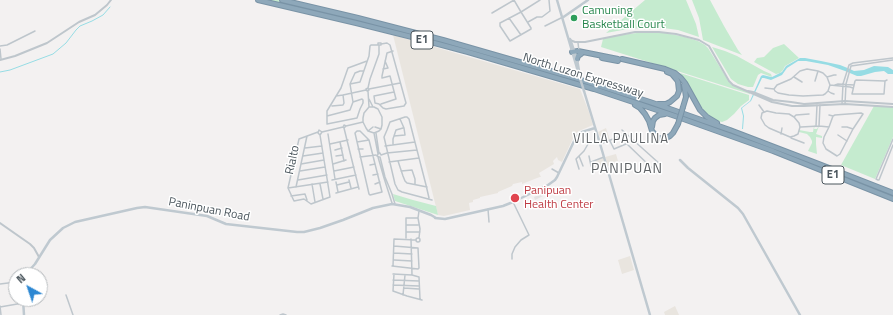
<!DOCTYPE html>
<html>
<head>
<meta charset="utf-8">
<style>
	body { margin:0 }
	#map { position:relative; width:893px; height:315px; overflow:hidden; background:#f3f1f1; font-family:"Titillium Web",sans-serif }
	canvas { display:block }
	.north { position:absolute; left:8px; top:267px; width:40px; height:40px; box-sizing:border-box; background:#fff; border:1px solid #b7bbbe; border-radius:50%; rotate:320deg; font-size:11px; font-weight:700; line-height:16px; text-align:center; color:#4b565d }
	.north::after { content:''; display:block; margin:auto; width:14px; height:18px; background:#2c87d2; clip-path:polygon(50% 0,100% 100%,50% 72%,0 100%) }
</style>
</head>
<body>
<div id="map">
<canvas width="893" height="315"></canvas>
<div class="north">N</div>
</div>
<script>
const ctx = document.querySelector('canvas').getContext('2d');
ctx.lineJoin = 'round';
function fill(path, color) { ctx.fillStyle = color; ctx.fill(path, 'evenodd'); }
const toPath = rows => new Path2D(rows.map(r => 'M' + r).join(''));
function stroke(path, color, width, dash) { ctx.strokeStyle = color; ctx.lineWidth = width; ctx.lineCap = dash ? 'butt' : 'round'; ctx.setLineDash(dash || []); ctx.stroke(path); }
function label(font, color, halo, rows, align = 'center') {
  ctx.font = font + ' "Titillium Web",sans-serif'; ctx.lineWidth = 3; ctx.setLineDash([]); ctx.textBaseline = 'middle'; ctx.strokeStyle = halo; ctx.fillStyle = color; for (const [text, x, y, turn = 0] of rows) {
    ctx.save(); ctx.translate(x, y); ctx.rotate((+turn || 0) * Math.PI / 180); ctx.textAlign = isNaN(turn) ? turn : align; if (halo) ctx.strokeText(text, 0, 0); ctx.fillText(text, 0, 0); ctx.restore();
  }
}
fill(toPath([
	[393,35,580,89,589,112,593,125,579,131,575,134,562,162,558,160,557,157,553,161,554,164,539,173,541,177,540,177,537,178,522,184,522,182,513,184,512,186,498,192,498,193,480,197,480,198,473,200,473,202,469,203,470,210,444,216,438,215],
	[606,128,610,140,602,142,598,132],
	[616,154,618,161,610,163,608,167,605,157],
	[603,158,605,166,597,168,595,170,592,167,591,163],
	[630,256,634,270,622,274,618,260],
	[675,306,679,315,665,315,664,312]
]), '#e9e5df');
fill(toPath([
	[546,186,549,193,535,200,534,197,539,195,537,190]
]), '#e4e2e2');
fill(toPath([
	[266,0,278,0,397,28,570,78,571,79,570,81],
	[645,0,686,0,696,24,699,37,678,30,656,27,628,29,606,33],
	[692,0,710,0,724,26,738,50,742,55,703,40,699,18],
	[645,32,666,33,685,37,698,41,705,45,708,48,728,80,731,84,750,92,750,94,601,47,603,39,612,36],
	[784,44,799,58,785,66,783,70,780,73,776,74,754,62,757,58,764,57,773,48],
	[712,47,725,51,737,56,764,71,771,74,772,77,761,73,758,75,753,87,748,87,738,84,731,79],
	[680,73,749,95,749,100,741,106,734,114,727,120,722,122,714,120,704,111,700,105],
	[583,82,703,122,743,138,742,138,584,85],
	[874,106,893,107,893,137,875,179,841,165],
	[815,125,814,129,817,129,818,127,819,126,816,134,822,136,822,138,816,137,816,144,817,154,808,151,812,143,812,141,810,137,807,134,799,132,799,130,810,132,813,132,814,126],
	[751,140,752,140,893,195,893,198,751,141],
	[393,194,413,200,436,206,438,215,395,201]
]), '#c5ebcf');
fill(toPath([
	[800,58,805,58,821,61,840,65,850,69,854,71,864,70,874,66,888,67,893,70,893,74,888,74,884,71,875,72,861,76,857,76,845,71,828,65,806,61,798,61,787,68,782,75,771,80,764,78,762,78,751,101,742,108,744,116,743,129,742,129,743,116,741,108,750,101,761,76,763,75,771,77,772,77,782,72,786,66]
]), '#96dce4');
stroke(toPath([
	[0,72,10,70,53,54,66,43,76,30,80,26,92,21,103,15,110,7]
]), '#96dce4', 1);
const motorway = toPath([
	[258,0,356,23,412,37,468,52,594,89,675,116,773,151,893,199],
	[282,0,358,18,443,40,575,78,650,102,730,130,819,164,893,193],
	[572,52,578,51,618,59],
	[602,58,618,61],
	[577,59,578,56,581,54],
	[622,59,665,69,675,73,681,78,685,83,700,110,707,117,717,123],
	[658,104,666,104,670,102,677,96,679,91,678,82,677,80,672,74,667,72],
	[635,105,640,108,645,114,649,121,652,131,658,138,664,139,670,136,673,133,678,124],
	[683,107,686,97,685,90,684,85],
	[652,127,653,121,655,118,659,115,665,114]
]);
stroke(motorway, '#7993a6', 6);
stroke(toPath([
	[514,0,521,12,531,28,531,29,510,41,500,26,500,23,521,12,540,0],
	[492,13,514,0],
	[509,18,521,35],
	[528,22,537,17,542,17,550,11,549,0],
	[545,26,561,18],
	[378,43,381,43,381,45,378,45,378,43],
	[578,43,579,51],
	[381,44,387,43,390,45,406,103,404,106,386,109,383,108,379,104,375,103,374,96,394,92],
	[0,46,7,45,35,31],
	[0,49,1,59],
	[383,69,388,68,385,61],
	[807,69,818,71,823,73,827,77,830,85,828,91,825,94,823,95,803,96,789,95,778,93,775,91,774,89,777,85,791,79,800,71,807,69],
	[794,77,802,82],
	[827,77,834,75,836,75],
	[815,81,818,71],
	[885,81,884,94,852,94,855,81,856,80,885,81,887,80],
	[350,84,360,82,369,56,370,46,371,45,378,45],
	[830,85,850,87,853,88],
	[835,85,838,84,854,85],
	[368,88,370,79,379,54,379,46],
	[368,88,369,90,367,91,366,89,368,88],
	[765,88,774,89],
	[369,89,400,83],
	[368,91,369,107],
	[828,91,831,93,834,94],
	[343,95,366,90],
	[369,99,373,107],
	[353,102,362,99,363,100,363,103,360,109,357,118,327,124,327,111,341,88,348,68,367,61],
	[381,104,396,99,390,76,382,78,382,76,387,53,393,51],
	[842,104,843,84,849,65,853,63,893,58],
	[845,104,846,84,851,66,893,60],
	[759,105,764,112],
	[332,106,343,105,344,103,343,95,336,96],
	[369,107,374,107,378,109,382,117,382,125,381,129,379,131,374,133,368,131,366,128,363,122,363,118,364,113,369,107],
	[767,111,776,113,789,114,794,117,799,123,800,127,798,134,794,136,790,137,769,128,765,125,761,118,762,113,767,111],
	[829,115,833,116,835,115,861,113,863,114,853,129,840,154,837,156,826,149,823,143,824,137,829,127,833,116],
	[327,116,350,110,353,102,350,84,355,73,360,71,363,71],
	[794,117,796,115,809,114],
	[344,125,346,126,344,128,343,127,344,125],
	[346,126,363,122],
	[816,126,817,105],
	[819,126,820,105],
	[375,127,381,129],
	[801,127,819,126,829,127],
	[842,127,847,127,853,129],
	[344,128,359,189],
	[622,130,661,165,660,167,657,170,655,171,627,144],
	[357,131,360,131,369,140,382,192,370,195,369,194,355,133,357,131],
	[368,131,373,127],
	[318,132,299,139,288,188,294,201,304,199,311,204,330,197,320,135],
	[322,132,320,135,318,133,319,130,322,132,343,127],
	[374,133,378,154,377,156,379,157],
	[376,133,379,153],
	[328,134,335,179],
	[781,134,782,128],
	[838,135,847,141],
	[394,136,405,135,404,128,400,119],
	[791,138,804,143],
	[610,141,614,149,633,141],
	[340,142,344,161],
	[357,142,369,140],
	[330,144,348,140],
	[393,144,393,139,396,130,403,128],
	[600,144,626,134],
	[385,146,415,142],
	[305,148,322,146],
	[358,149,363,149],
	[335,150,342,148],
	[378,154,380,153,381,155],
	[381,155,387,153,417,150],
	[303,156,323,153],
	[336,156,343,155],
	[579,156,583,166],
	[589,156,591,166,594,170],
	[360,157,376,155],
	[378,157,384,178,392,203],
	[380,157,385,177,392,194,395,204],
	[398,161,403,176,405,181,407,183,427,187],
	[389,162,419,158],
	[591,162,604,157],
	[301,164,324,160],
	[333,164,346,160],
	[370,165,375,164],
	[552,169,559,173],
	[579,169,576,159,584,151,588,144,588,140,584,132],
	[300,171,325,167],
	[334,171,354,167],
	[401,171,412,170,415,179,415,184],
	[373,175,378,174],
	[298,180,327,175],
	[332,180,356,175],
	[349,180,351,188],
	[878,180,876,179,893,139],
	[878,180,879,180,893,145],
	[336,182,338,192],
	[312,184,315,202],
	[320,184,323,199],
	[375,184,380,182],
	[337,185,349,182],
	[296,187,307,136],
	[288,188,328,182],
	[336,193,358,187],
	[291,196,305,194,307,200],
	[429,198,426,185,409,119,407,117,405,117,390,122,387,130,384,137,395,184,398,190,402,192,432,200],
	[488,209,489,222],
	[419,211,418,218,420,229,419,238],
	[406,225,418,225],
	[406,232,420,232],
	'416 240a2 2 0 1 1 4 0a2 2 0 1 1-4 0Z',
	[406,238,406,218,418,218],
	[394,253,412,254],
	[512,259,512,254,515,247,521,240,529,235,513,202],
	[394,260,412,261],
	[392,266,418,269,419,268,418,248,394,246],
	[393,266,394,239,416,240],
	[393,274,412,275,411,239],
	[394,274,393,291,407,296,422,300],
	[412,275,419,277,420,299],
	[393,280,419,281],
	[0,284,16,282],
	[393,285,419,286],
	[404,288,419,289],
	[66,295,73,315],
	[403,295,405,275],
	[0,306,1,315],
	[0,307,23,303],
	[280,315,283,314,286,315]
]), '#bec6cc', 1.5);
stroke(toPath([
	[570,40,575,42,585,42,635,32,659,32,676,34,699,40,709,46,729,81,733,85,772,102,792,106,804,106,845,104,893,107],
	[0,60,15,56,47,43,79,22,95,15,107,5,111,0],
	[748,91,753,92,773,100,791,102,804,104,845,101,893,104],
	[0,223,30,244,34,248,39,257]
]), '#bec6cc', 2);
stroke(toPath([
	[557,0,579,75],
	[562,18,588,0],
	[570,39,577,59,579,71],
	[584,91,601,147,650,315],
	[680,160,688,168,738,208,743,214,800,315],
	[435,218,445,219,503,206,513,202,548,185,555,180,557,177,576,137,582,132,595,128],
	[25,275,35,264,50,240,63,228,75,222,137,208,145,207,207,216,226,224,297,232,304,232,320,228,343,220,373,208,392,204,410,207,431,215,436,218],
	[23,299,24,315]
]), '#bfc9d0', 2.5);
stroke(motorway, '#8ea8ba', 4);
const motorwayBridge = toPath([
	[678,124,683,107]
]);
stroke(motorwayBridge, '#7993a6', 6, []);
stroke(toPath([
	[579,75,584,91]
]), '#bfc9d0', 2.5);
stroke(motorwayBridge, '#8ea8ba', 4);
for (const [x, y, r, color] of [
	[574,18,4,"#2e9e5b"],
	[515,198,5,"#e0444e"]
]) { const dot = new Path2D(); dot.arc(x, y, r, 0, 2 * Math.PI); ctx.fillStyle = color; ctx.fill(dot); stroke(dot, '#fff', 1.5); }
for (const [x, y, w] of [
	[422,40,22],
	[833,175,22]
]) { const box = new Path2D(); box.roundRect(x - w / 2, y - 9, w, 18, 3); ctx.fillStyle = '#fff'; ctx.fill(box); stroke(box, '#4b565d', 1); }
label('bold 11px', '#4b565d', null, [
	["E1",422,40],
	["E1",833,175]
]);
label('12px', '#27864d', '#fff', [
	["Camuning",582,11],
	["Basketball Court",582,25]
], 'left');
label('12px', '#4b565d', '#fff', [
	["North Luzon Expressway",583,76,17],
	["Rialto",293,160,-78],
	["Paninpuan Road",209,210,11]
]);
label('12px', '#be3a42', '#fff', [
	["Panipuan",524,191],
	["Health Center",524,205]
], 'left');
ctx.letterSpacing = '1px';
label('13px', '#5e6265', '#fff', [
	["VILLA PAULINA",621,140]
]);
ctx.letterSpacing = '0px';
ctx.letterSpacing = '1px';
label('14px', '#5e6265', '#fff', [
	["PANIPUAN",627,170]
]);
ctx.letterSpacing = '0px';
</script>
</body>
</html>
